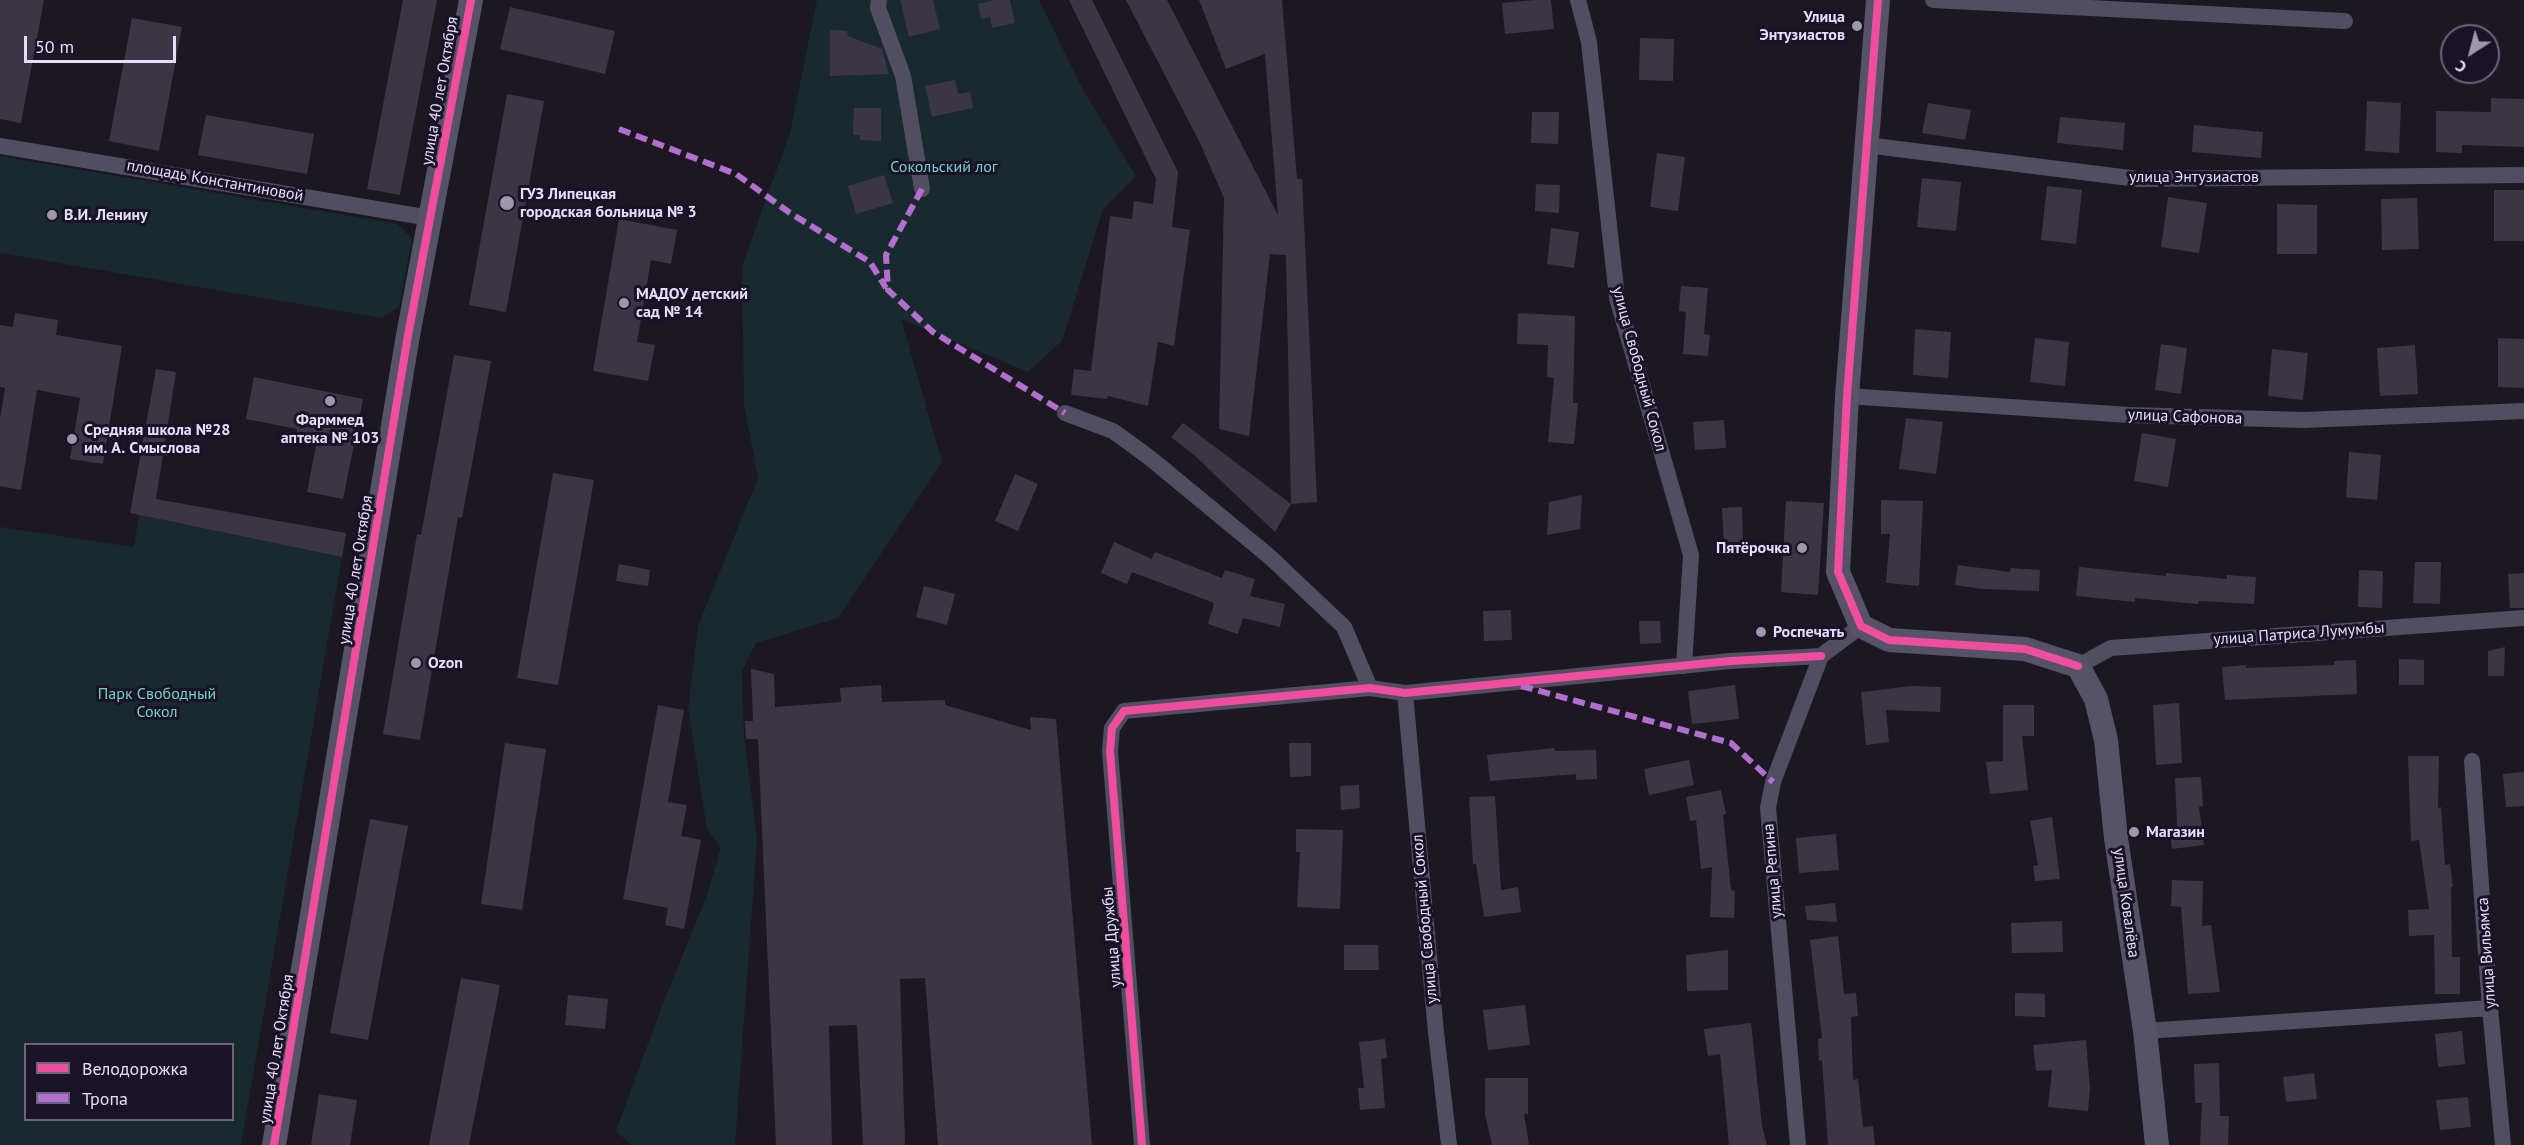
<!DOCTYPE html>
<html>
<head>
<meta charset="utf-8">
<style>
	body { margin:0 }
	#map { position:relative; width:2524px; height:1145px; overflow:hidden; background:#1b1822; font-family:"PT Sans",sans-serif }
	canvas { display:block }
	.legend { position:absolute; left:24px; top:1043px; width:210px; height:78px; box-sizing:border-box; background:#1a1327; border:2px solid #6b647c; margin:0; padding:8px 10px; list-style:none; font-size:18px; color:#e5ddfb }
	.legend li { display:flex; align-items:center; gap:12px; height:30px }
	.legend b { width:30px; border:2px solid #6b647c }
	.north { position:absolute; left:2440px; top:24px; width:60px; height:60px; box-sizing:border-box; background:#1a1327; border:2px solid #6b647c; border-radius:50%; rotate:216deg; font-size:16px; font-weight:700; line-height:24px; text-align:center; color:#e5ddfb }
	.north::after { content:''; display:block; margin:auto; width:21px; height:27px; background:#9e98af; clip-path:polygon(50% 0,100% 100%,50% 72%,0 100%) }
	.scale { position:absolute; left:24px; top:36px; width:152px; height:27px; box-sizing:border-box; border:3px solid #e5ddfb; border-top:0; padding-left:8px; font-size:18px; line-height:21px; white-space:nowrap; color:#e5ddfb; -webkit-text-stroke:4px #1a1327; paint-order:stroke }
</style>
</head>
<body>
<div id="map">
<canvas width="2524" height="1145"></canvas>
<ul class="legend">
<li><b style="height:8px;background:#ef4d9e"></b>Велодорожка</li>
<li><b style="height:8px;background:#b36fd0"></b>Тропа</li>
</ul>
<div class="north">С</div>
<div class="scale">50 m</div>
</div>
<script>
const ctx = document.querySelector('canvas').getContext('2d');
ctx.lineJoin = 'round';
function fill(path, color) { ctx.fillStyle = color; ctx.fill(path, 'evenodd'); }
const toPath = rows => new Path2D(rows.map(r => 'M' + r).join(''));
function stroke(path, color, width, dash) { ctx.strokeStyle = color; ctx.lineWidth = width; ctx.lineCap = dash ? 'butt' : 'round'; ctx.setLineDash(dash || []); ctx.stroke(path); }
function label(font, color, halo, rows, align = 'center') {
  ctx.font = font + ' "PT Sans",sans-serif'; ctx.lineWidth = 6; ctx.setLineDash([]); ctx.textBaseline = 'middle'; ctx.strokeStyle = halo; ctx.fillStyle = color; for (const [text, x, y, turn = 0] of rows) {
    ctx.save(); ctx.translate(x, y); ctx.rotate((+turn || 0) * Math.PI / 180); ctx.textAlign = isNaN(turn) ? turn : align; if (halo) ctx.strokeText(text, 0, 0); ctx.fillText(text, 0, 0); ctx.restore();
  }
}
fill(toPath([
	[817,0,1039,0,1083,90,1136,176,1103,209,1062,341,1028,372,901,319,942,462,838,618,756,643,742,671,744,734,757,840,735,1145,631,1145,616,1131,662,1006,707,895,721,847,707,829,688,709,698,626,758,478,744,405,742,266,790,133],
	[0,156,397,224,412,238,399,307,381,318,0,253],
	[139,515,342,557,241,1145,0,1145,0,527,134,547],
	[26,1044,232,1044,232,1120,26,1120]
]), '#182a2e');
fill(toPath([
	[0,0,44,0,21,123,0,119],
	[403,0,437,0,400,195,367,189],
	[900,0,933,0,940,29,909,37],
	[995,0,1010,0,1015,23,992,28,990,17,981,19,978,4],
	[1069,0,1092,0,1178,172,1172,227,1190,230,1174,346,1158,342,1148,406,1108,396,1107,399,1071,395,1074,369,1091,371,1110,216,1132,219,1134,201,1153,204,1156,179],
	[1126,0,1167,0,1278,215,1265,54,1226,69,1199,0,1282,0,1297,179,1302,179,1317,502,1291,504,1286,255,1270,254,1249,436,1219,429,1224,198,1200,143],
	[1535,0,1551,0,1554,29,1505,34,1502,3],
	[510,7,615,31,605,74,500,49],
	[132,18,182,27,159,151,109,141],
	[830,30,847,31,848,36,882,49,889,74,830,76],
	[1640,38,1674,39,1673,81,1639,80],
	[955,80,958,94,970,92,973,108,932,117,925,86],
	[507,94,544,101,506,312,469,305],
	[2491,98,2524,99,2524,147,2462,145,2462,153,2436,152,2436,111,2491,112],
	[2367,101,2401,103,2399,153,2365,151],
	[1928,103,1971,110,1965,140,1922,133],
	[854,108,881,108,881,141,860,140,860,135,853,135],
	[1532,112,1559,112,1558,144,1531,143],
	[206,115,314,134,307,174,198,155],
	[2060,117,2125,123,2123,150,2057,143],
	[2194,125,2263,132,2261,158,2192,152],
	[1657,153,1685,157,1678,211,1650,207],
	[884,175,893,203,856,214,848,186],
	[1922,178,1961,182,1956,231,1917,227],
	[1536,184,1560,185,1559,213,1535,211],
	[2047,186,2082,190,2076,244,2041,240],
	[2494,190,2524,190,2524,241,2494,241],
	[2168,197,2207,203,2199,253,2161,247],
	[2417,198,2419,249,2382,250,2381,199],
	[2277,204,2317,205,2317,254,2277,254],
	[619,219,677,230,671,264,651,260,637,342,655,345,648,381,593,371],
	[1551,228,1579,232,1574,268,1547,264],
	[1681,286,1708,288,1704,334,1710,335,1708,356,1683,354,1686,312,1679,311],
	[15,313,58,320,56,335,122,346,103,464,70,459,80,398,37,390,21,490,0,486,0,419,5,388,0,387,0,325,13,327],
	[1518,313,1575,316,1573,403,1578,403,1574,444,1548,442,1554,378,1547,377,1548,345,1517,344],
	[1915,329,1951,332,1948,378,1913,375],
	[2035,338,2069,342,2065,386,2030,382],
	[2498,338,2524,339,2524,388,2498,387],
	[2161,344,2187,348,2181,394,2155,390],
	[2415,345,2418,394,2380,396,2377,348],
	[2272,349,2308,353,2303,400,2268,396],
	[454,355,491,361,462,518,458,517,420,740,383,734,417,534,421,535],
	[156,369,176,372,156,499,346,533,342,557,130,513],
	[254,377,363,399,343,499,307,492,317,441,296,437,297,429,246,419],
	[1906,418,1943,422,1936,474,1899,469],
	[1724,420,1726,448,1695,450,1693,422],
	[1183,423,1291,504,1275,532,1194,455,1171,437],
	[2142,433,2176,439,2168,487,2134,481],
	[2349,452,2381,455,2377,500,2346,497],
	[553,473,594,480,558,685,517,678],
	[1015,474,1038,484,1018,531,995,521],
	[1582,495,1580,529,1547,535,1549,502],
	[1881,500,1923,501,1919,586,1886,583,1890,534,1881,534],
	[1786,501,1824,503,1818,595,1781,592],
	[1742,507,1743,544,1724,545,1722,508],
	[1114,542,1152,559,1155,552,1222,578,1225,570,1255,579,1250,596,1285,604,1280,627,1243,618,1238,634,1208,624,1214,603,1132,572,1127,584,1101,573],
	[2415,562,2441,562,2440,604,2413,603],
	[619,564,650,570,648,586,616,581],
	[1958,565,2010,572,2011,568,2040,570,2039,591,1982,589,1955,585],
	[2079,567,2166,576,2166,573,2227,579,2227,575,2256,577,2254,604,2199,601,2198,604,2135,598,2135,602,2076,596],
	[2359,570,2383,571,2382,608,2358,607],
	[2524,573,2524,608,2510,608,2508,574],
	[924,586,955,594,947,625,916,617],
	[1511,610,1512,640,1484,641,1483,611],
	[1639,621,1660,621,1661,643,1640,644],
	[2505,647,2504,676,2488,676,2488,651],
	[2399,659,2424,660,2424,685,2399,685],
	[2356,660,2357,694,2225,700,2222,667,2246,665,2246,668,2335,665,2334,661],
	[751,669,774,674,775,707,841,702,840,688,881,685,882,702,945,700,945,705,1031,730,1030,717,1056,719,1092,1145,938,1145,925,978,900,979,905,1145,863,1145,857,1025,829,1026,832,1145,776,1145,758,739,746,739,745,721,753,721],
	[1735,685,1739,719,1692,724,1688,691],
	[1912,686,1941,687,1940,712,1886,710,1889,742,1866,745,1861,692],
	[2179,703,2182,763,2156,765,2153,705],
	[658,705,684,710,668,802,687,805,681,836,701,840,684,929,665,925,668,908,623,899],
	[2003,705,2034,705,2034,736,2022,736,2028,790,1990,794,1986,762,2003,761],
	[505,743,546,749,522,910,481,904],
	[1289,743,1311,743,1311,776,1290,777],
	[1554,748,1555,751,1596,750,1597,779,1576,780,1576,774,1490,781,1487,755],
	[2408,756,2439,756,2438,808,2441,807,2445,865,2450,864,2453,887,2451,887,2452,957,2460,957,2460,994,2435,994,2434,935,2409,936,2408,910,2429,909,2419,840,2411,841],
	[1689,760,1694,785,1649,795,1644,769],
	[2524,772,2524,806,2506,807,2503,774],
	[2201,777,2203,806,2199,807,2204,845,2172,849,2169,827,2177,826,2175,778],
	[1359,785,1360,808,1341,810,1340,786],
	[1721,790,1726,814,1723,815,1731,890,1735,891,1734,918,1710,917,1712,867,1701,869,1696,820,1690,821,1686,797],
	[1495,796,1501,890,1518,887,1521,912,1484,917,1476,864,1473,864,1469,797],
	[2052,817,2060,879,2035,881,2033,866,2038,865,2030,821],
	[370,819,408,826,368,1040,330,1033],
	[1296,829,1343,830,1340,909,1297,907,1300,852,1296,852],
	[1836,834,1839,870,1799,873,1796,838],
	[2172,880,2203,881,2202,926,2211,925,2220,992,2188,994,2181,907,2171,906],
	[1835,903,1837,922,1807,920,1805,906],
	[2062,921,2063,952,2012,953,2011,923],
	[1838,936,1844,994,1856,993,1858,1016,1851,1017,1853,1080,1858,1079,1863,1127,1873,1126,1875,1145,1828,1145,1822,1060,1819,1061,1818,1039,1822,1038,1810,940],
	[1344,945,1378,945,1379,970,1344,970],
	[1728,950,1728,990,1687,991,1686,955],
	[461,978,500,985,469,1145,429,1145],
	[2015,993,2045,994,2045,1017,2015,1016],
	[568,995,608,999,605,1029,565,1025],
	[1525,1005,1530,1045,1488,1050,1483,1010],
	[1751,1023,1762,1126,1767,1145,1729,1145,1720,1054,1708,1056,1704,1029],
	[2462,1031,2465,1064,2438,1067,2435,1034],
	[1385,1039,1387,1058,1381,1059,1385,1108,1360,1110,1358,1088,1364,1088,1359,1042],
	[2086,1040,2090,1088,2088,1111,2048,1107,2052,1070,2036,1071,2033,1045],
	[2219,1063,2220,1116,2229,1116,2228,1145,2200,1145,2202,1103,2195,1103,2194,1064],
	[2314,1073,2317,1099,2286,1102,2283,1077],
	[1485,1078,1528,1078,1528,1114,1524,1114,1529,1145,1492,1145,1485,1114],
	[319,1094,357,1100,350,1145,311,1145],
	[2468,1097,2471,1127,2440,1130,2436,1100]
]), '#3b3643');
stroke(toPath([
	[879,0,878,8,903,76,922,189],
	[1578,0,1589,42,1617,298,1691,555,1684,666],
	[1933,0,2345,21],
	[1866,145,2138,179,2524,175],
	[0,146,430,218],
	[1847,396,2129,415,2304,420,2524,411],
	[1065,413,1113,431,1150,458,1270,557,1344,627,1370,688],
	[2078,666,2111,648,2524,618],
	[1405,693,1436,1032,1449,1145],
	[2472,761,2490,1008,2503,1145],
	[2145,1031,2490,1008],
	[1142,1145,1110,751,1112,728,1124,711,1370,688,1405,693,1730,661,1821,656],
	[1798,1145,1768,808,1773,782,1821,656,1861,626]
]), '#514e61', 16);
stroke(toPath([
	[1878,0,1847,396,1838,572,1861,626,1889,640,2025,649,2078,666,2096,699,2106,740,2116,838,2145,1031,2157,1145],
	[274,1145,407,341,471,0]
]), '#565267', 24);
stroke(toPath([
	[619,129,736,174,790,213,870,262,886,288],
	[922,189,886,255,888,290,933,332,1065,413],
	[1521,686,1731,743,1773,782]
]), '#b36fd0', 6, [12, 6]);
stroke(toPath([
	[1878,0,1847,396,1838,572,1861,626,1889,640,2025,649,2078,666],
	[274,1145,407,341,471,0],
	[1142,1145,1110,751,1112,728,1124,711,1370,688,1405,693,1730,661,1821,656]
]), '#ef4d9e', 8);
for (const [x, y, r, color] of [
	[1857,26,6,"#9e98af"],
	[507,203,8,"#9e98af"],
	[52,215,6,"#9e98af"],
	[624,303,6,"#9e98af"],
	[330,401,6,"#9e98af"],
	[72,439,6,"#9e98af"],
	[1802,548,6,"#9e98af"],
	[1761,632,6,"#9e98af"],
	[416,663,6,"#9e98af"],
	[2134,832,6,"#9e98af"]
]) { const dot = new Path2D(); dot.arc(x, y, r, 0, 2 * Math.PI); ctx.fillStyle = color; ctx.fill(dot); stroke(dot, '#1a1327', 2); }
label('bold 16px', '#e5ddfb', '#1a1327', [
	["Улица",1845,17,"right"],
	["Энтузиастов",1845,35,"right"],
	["ГУЗ Липецкая",520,194],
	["городская больница № 3",520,212],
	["В.И. Ленину",64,215],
	["МАДОУ детский",636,294],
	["сад № 14",636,312],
	["Фарммед",330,420,"center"],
	["аптека № 103",330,438,"center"],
	["Средняя школа №28",84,430],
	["им. А. Смыслова",84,448],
	["Пятёрочка",1790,548,"right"],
	["Роспечать",1773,632],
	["Ozon",428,663],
	["Магазин",2146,832]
], 'left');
label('16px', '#e5ddfb', '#1a1327', [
	["улица 40 лет Октября",440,91,-80],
	["улица Энтузиастов",2194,177],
	["площадь Константиновой",215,181,10],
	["улица Свободный Сокол",1639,369,75],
	["улица Сафонова",2185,417,2],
	["улица 40 лет Октября",356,570,-81],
	["улица Патриса Лумумбы",2299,634,-4],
	["улица Репина",1773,871,-95],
	["улица Ковалёва",2126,903,82],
	["улица Свободный Сокол",1425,919,-95],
	["улица Дружбы",1112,937,-95],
	["улица Вильямса",2487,953,-94],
	["улица 40 лет Октября",277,1049,-81]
]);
label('16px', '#72d2c9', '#1a1327', [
	["Сокольский лог",944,167],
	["Парк Свободный",157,694],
	["Сокол",157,712]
]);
</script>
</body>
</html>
